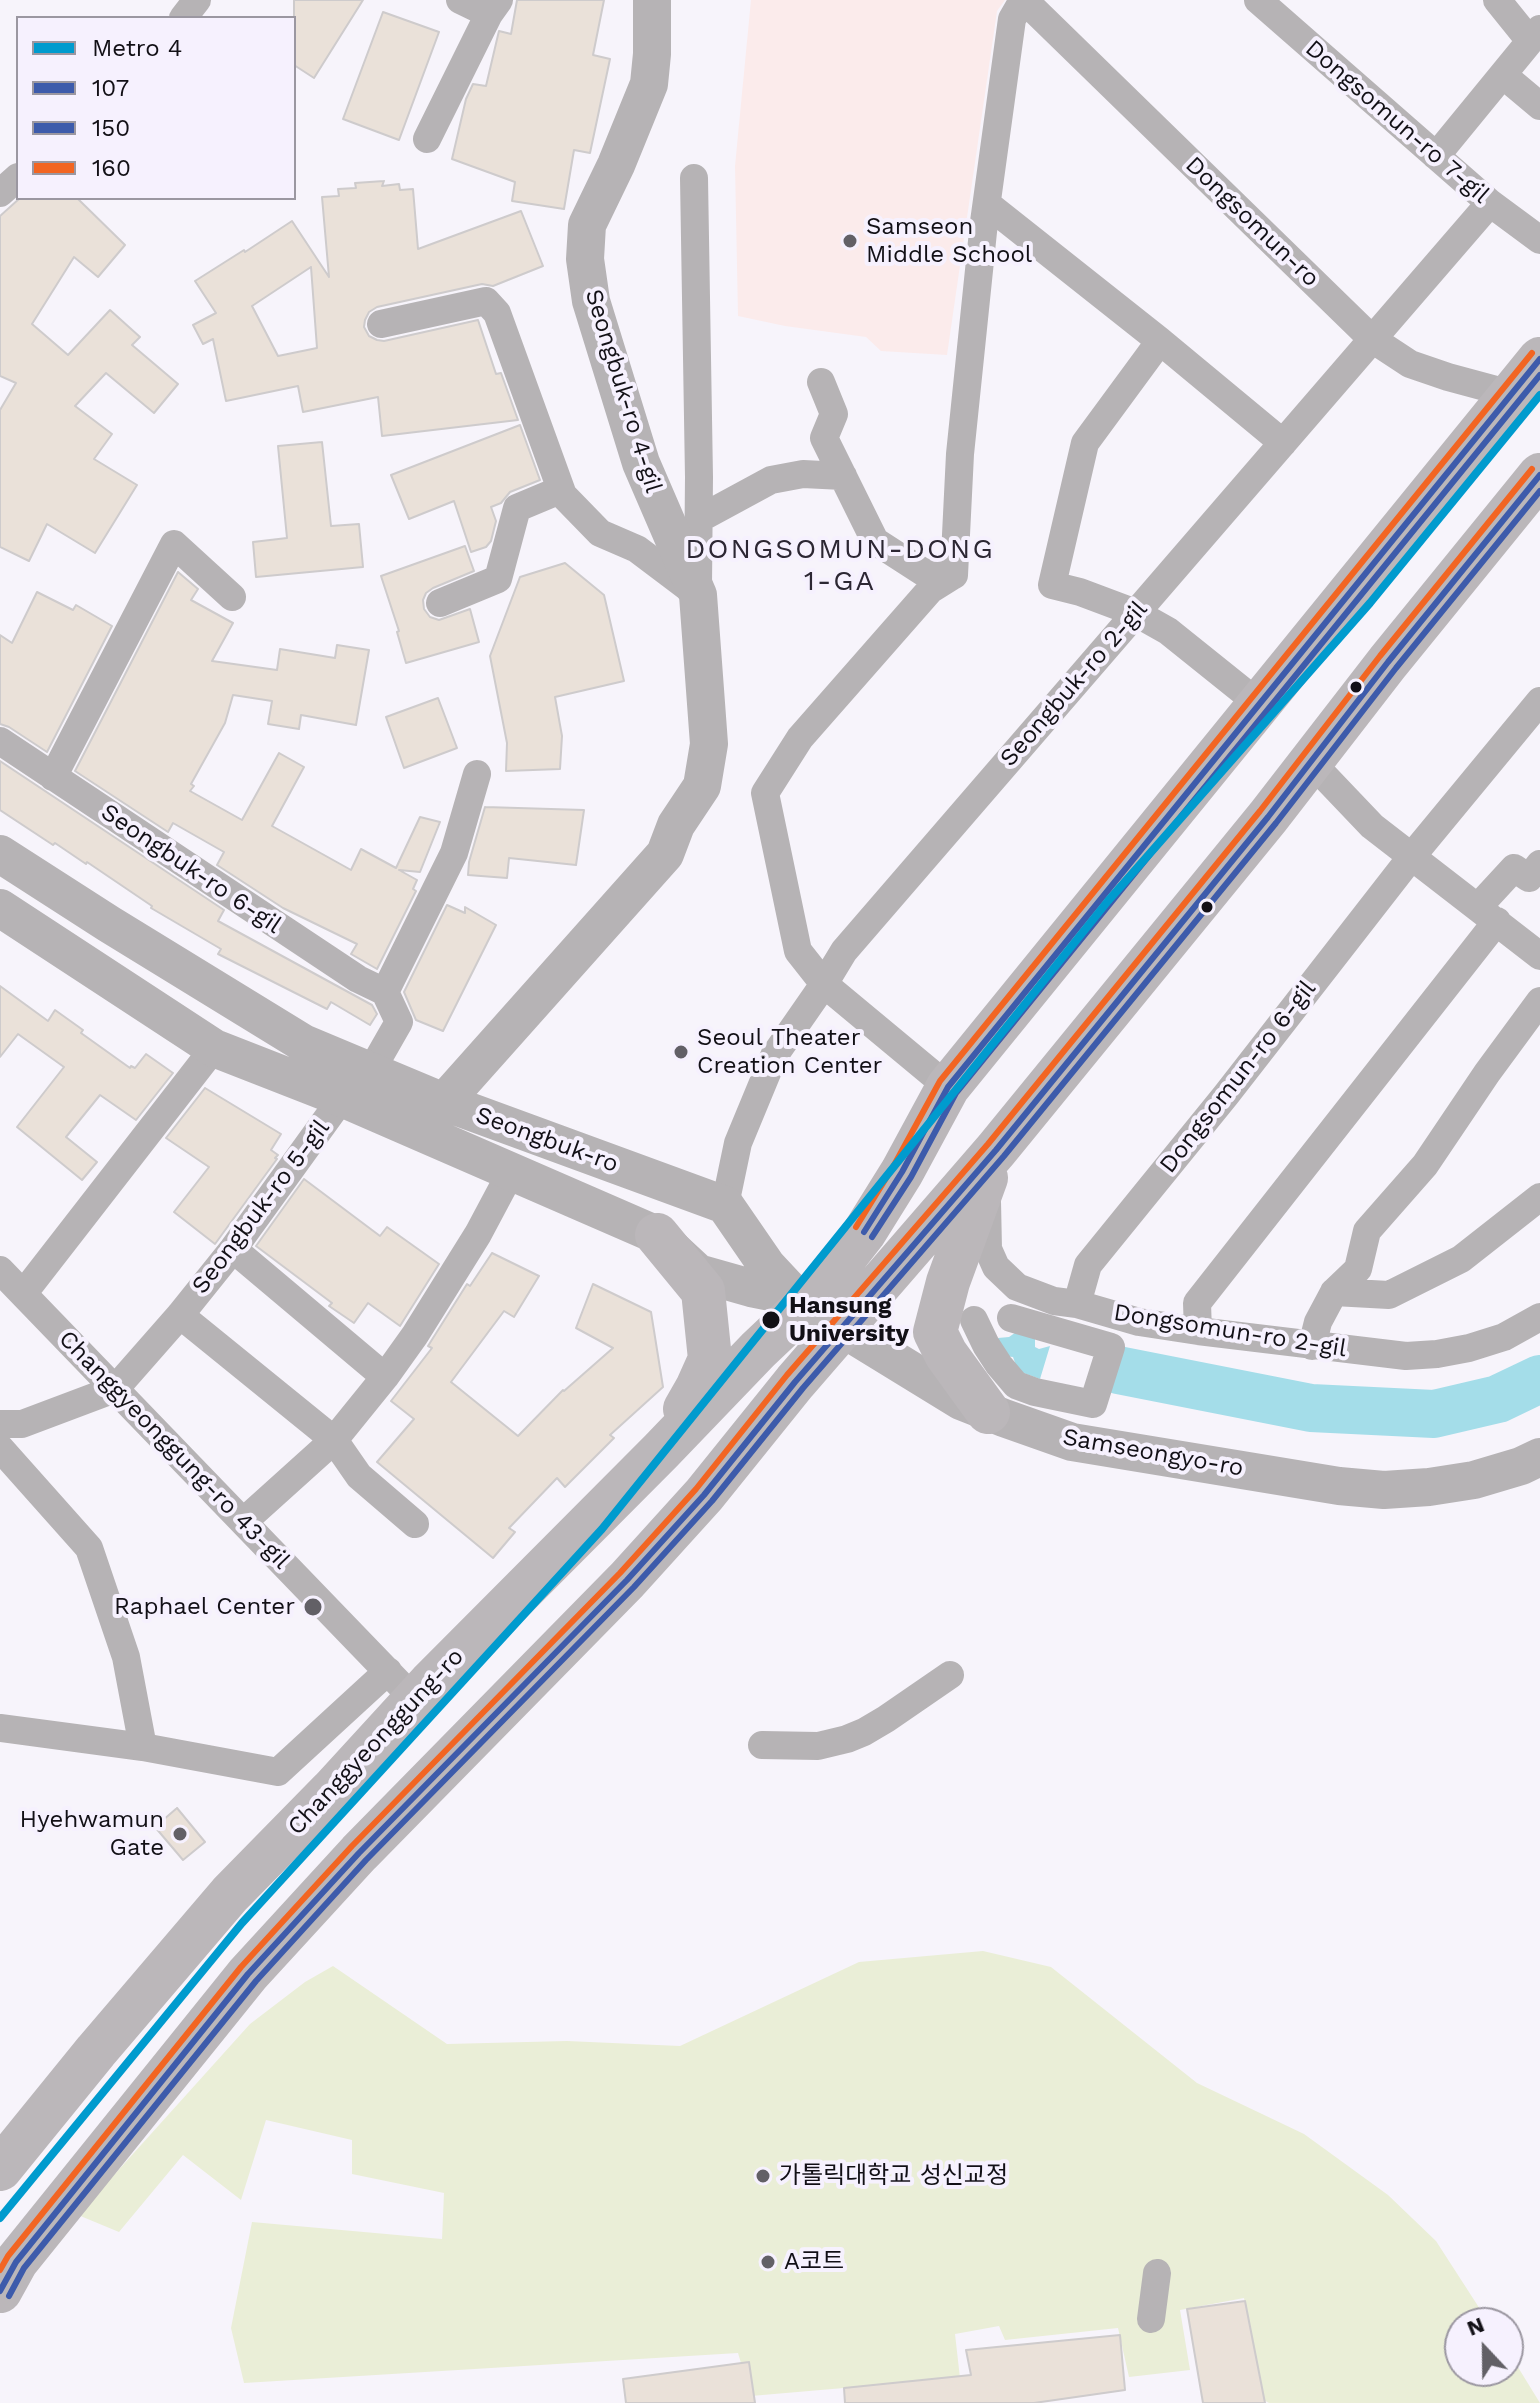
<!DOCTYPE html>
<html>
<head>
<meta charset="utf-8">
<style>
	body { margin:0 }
	#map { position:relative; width:1540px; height:2403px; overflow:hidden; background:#f7f4fb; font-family:"Work Sans",sans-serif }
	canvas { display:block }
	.legend { position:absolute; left:16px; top:16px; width:280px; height:184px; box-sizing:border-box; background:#f6f1fe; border:2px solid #9b97a1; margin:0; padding:10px 14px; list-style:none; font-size:24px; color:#121016 }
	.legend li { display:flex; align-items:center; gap:16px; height:40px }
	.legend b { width:40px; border:2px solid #9b97a1 }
	.north { position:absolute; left:1444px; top:2307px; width:80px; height:80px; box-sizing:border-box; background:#f6f1fe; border:2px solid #9b97a1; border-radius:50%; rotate:338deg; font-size:22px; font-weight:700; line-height:32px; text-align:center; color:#121016 }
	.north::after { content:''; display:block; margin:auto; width:28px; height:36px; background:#626066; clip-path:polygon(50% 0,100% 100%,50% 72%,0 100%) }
</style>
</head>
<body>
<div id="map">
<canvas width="1540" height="2403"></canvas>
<ul class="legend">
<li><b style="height:10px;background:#009bce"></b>Metro 4</li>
<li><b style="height:10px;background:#3d5bab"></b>107</li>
<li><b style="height:10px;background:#3d5bab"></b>150</li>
<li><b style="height:10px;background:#f26522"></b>160</li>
</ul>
<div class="north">N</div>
</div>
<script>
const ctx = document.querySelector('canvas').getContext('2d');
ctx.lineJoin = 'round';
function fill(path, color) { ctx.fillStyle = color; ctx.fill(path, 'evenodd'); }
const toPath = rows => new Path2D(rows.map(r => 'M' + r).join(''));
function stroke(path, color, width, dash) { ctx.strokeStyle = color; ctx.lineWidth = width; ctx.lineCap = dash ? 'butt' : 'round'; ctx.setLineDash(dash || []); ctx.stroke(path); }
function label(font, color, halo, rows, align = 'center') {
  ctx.font = font + ' "Work Sans","Noto Sans KR",sans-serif'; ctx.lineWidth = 8; ctx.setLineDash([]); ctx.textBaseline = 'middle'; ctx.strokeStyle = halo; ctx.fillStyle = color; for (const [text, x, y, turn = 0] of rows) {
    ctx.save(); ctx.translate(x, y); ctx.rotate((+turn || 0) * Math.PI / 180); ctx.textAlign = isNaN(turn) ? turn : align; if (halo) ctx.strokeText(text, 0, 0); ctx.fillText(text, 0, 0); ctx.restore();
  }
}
fill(toPath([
	[751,0,1005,0,997,11,947,355,881,351,866,337,785,326,738,316,735,166]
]), '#fbebeb');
fill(toPath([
	[983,1951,1051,1967,1197,2083,1304,2134,1388,2195,1436,2241,1489,2323,1460,2323,1460,2371,1508,2371,1508,2351,1540,2403,1269,2403,1262,2399,1244,2298,1180,2310,1190,2370,1129,2377,1118,2328,1005,2340,999,2326,955,2334,960,2378,751,2396,738,2353,244,2383,231,2328,252,2222,442,2239,444,2193,352,2174,352,2140,266,2120,241,2200,183,2155,119,2232,78,2215,250,2024,305,1982,333,1966,447,2044,567,2041,680,2046,859,1962]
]), '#eaeed7');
fill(toPath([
	[1022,1328,1035,1336,1035,1347,1039,1349,1050,1346,1040,1379,1018,1371,1013,1357,1004,1356,998,1338,1009,1337]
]), '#a4dde9');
stroke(toPath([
	[1118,1370,1311,1408,1434,1414,1498,1399,1540,1379]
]), '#a4dde9', 48);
const building = toPath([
	[294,0,363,0,314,78,294,65,294,0],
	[517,0,604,0,593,55,610,59,590,153,574,150,564,209,512,201,515,182,452,159,466,99,473,84,486,86,498,35,499,31,511,34,517,0],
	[383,12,439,32,399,140,343,119,383,12],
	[384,181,382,186,399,184,400,190,413,189,418,249,521,211,543,266,493,286,482,284,377,307,369,312,365,320,364,327,369,336,377,340,384,341,478,320,496,374,501,373,518,420,382,436,378,397,303,412,298,386,226,401,213,339,203,344,193,325,216,313,195,281,244,250,245,252,292,221,329,277,322,197,339,196,338,189,356,188,355,183,384,181],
	[311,267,317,348,278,356,252,306,311,267],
	[20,198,77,198,125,245,98,277,74,257,32,324,68,355,110,310,140,337,132,345,178,384,154,413,106,373,75,406,112,434,94,459,137,485,95,553,47,524,29,561,0,547,0,410,16,383,0,376,0,216,20,198],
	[520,425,540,480,510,492,501,503,491,507,496,521,491,541,486,547,471,552,454,501,409,519,391,475,520,425],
	[322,442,331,526,359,524,363,567,256,577,253,542,287,538,278,446,322,442],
	[465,546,474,571,433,588,426,593,423,600,424,609,430,617,439,620,470,609,479,642,406,663,397,632,399,631,381,576,465,546],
	[565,563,604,595,624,681,555,697,562,736,560,769,506,771,507,743,490,656,520,577,565,563],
	[178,572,198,589,191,600,233,623,212,661,277,670,280,649,335,658,337,645,369,650,356,725,301,715,299,729,268,724,272,701,233,695,225,723,191,784,194,786,190,791,242,820,279,753,304,767,272,826,351,870,361,849,396,868,420,817,440,822,420,872,399,870,417,880,413,889,416,891,377,969,351,954,357,944,283,908,217,865,224,852,173,823,168,832,75,771,178,572],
	[37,592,73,610,76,605,112,626,47,752,9,727,0,724,0,635,12,643,37,592],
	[438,698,457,748,404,768,386,717,438,698],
	[0,761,224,910,218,921,372,1005,377,1014,370,1025,331,1002,327,1009,218,954,221,949,151,908,152,906,87,862,86,864,55,843,53,845,0,810,0,761],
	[485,807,584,810,576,865,509,858,507,878,468,875,469,862,485,807],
	[447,905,465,913,465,907,496,925,443,1031,416,1020,404,992,447,905],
	[0,986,48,1021,55,1010,83,1030,81,1033,130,1068,131,1066,135,1068,146,1054,173,1073,136,1120,100,1095,66,1137,97,1162,82,1180,17,1127,64,1067,18,1034,0,1057,0,986],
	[205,1088,281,1134,271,1150,278,1155,275,1158,277,1159,215,1244,174,1212,209,1167,166,1138,205,1088],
	[304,1179,380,1236,387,1227,439,1264,400,1326,368,1303,354,1323,329,1306,332,1303,256,1246,304,1179],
	[492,1253,539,1276,514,1317,504,1311,451,1382,518,1436,563,1390,564,1391,613,1348,576,1328,593,1284,651,1312,663,1387,610,1435,614,1438,565,1487,557,1478,509,1528,515,1532,493,1558,377,1462,414,1419,391,1401,432,1348,428,1346,467,1284,470,1286,492,1253],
	[177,1808,205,1842,183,1860,155,1827,177,1808],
	[1245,2301,1265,2403,1203,2403,1187,2309,1245,2301],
	[1120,2335,1125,2390,1034,2403,845,2403,844,2388,971,2375,966,2350,1120,2335],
	[749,2362,755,2403,626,2403,623,2379,749,2362]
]);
fill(building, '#eae1d9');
stroke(building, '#cecbcc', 2);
stroke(toPath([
	[460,0,489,14],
	[1024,0,1372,339,1410,364,1448,377,1511,394],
	[1258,0,1490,203,1540,240],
	[1497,0,1530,41],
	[183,18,197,0],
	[1503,75,1540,106],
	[427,139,489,14,499,0],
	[1436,156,1540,29],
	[694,178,699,477,698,586],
	[0,193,18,177],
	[987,204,1160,341,1283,443],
	[381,324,486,301,497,313,563,495,600,533,637,549,698,595],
	[1160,341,1085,443,1052,585,1080,592,1136,613,1168,631,1259,704],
	[821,382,834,414,824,438,875,541,923,572,954,575],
	[699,519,771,480,803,474,843,476],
	[954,575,960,454,984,222,1012,19,1023,0],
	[440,603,498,579,517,508,560,490],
	[0,741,358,979,385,992,399,1022,371,1071],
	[1311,762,1372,826,1540,956],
	[53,777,174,544,232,597],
	[1478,907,1514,868,1529,878,1540,864],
	[385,992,454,853,477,774],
	[948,1087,824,984,798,951,765,793,800,738,930,590,954,575],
	[987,1201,988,1249,996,1267,1017,1287,1054,1301,1077,1304,1139,1322,1198,1331,1406,1356,1437,1354,1469,1348,1504,1337,1540,1317],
	[725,1205,738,1143,774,1056,824,984,844,951,1490,203],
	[233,1249,385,1377],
	[0,1270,415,1700],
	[1334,1292,1389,1295,1461,1259,1540,1197],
	[23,1294,214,1048],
	[1077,1304,1088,1265,1226,1095,1412,856,1540,701],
	[180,1315,334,1440,385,1377,415,1335,478,1234,511,1172],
	[974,1320,986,1345,999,1365,1016,1385,1035,1392,1093,1404,1111,1347,1011,1318],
	[1198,1331,1197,1303,1497,921],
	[1312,1346,1318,1322,1334,1292,1358,1269,1367,1231,1425,1165,1487,1073,1540,1001],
	[0,1424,22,1424,115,1389,180,1315,233,1249,342,1098],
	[0,1448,89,1548,126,1657,143,1747],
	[243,1522,334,1440,359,1476,415,1524],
	[0,1728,143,1747,278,1772,388,1671],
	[762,1745,818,1746,847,1739,864,1732,886,1719,950,1675],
	[1151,2319,1157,2273]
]), '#b6b3b5', 28);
stroke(toPath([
	[0,854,109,924,303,1043,444,1102,725,1205,767,1266,796,1297,842,1328,961,1401,1004,1418,1072,1442,1339,1486,1384,1490,1429,1487,1474,1480,1521,1466,1540,1457],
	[0,908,214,1048,342,1098,657,1235,698,1273,751,1288,796,1297],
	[444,1102,665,854,676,825,702,786,709,744,698,595,641,463,591,301,585,259,587,225,616,165,649,84,652,54,652,0]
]), '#b6b3b5', 38);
stroke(toPath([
	[986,1178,948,1282,935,1332,946,1354,988,1412],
	[657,1235,703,1291,710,1359,697,1388,685,1409],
	[0,2169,96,2051,230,1894,332,1790,430,1683,661,1451,758,1350,814,1297,864,1233,902,1172,948,1087,1540,359],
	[0,2291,16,2262,248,1974,359,1853,627,1580,704,1495,795,1382,996,1150,1268,817,1388,662,1540,475]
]), '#bbb7ba', 44);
stroke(toPath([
	[864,1232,902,1172,948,1087,1540,359],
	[0,2291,16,2262,248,1974,359,1853,627,1580,704,1495,795,1382,996,1150,1268,817,1388,662,1540,475]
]), '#3d5bab', 6);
stroke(toPath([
	[872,1237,911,1177,956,1093,1540,375],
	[9,2296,24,2268,256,1981,366,1860,634,1587,712,1501,803,1388,1004,1156,1276,823,1396,668,1540,491]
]), '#3d5bab', 6);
stroke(toPath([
	[856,1227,893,1167,940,1081,1532,353],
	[0,2270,8,2256,241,1967,352,1846,620,1573,696,1489,787,1375,988,1144,1260,811,1380,656,1532,469]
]), '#f26522', 6);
stroke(toPath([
	[0,2218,242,1923,602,1529,1108,901,1370,603,1540,395]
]), '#009bce', 8);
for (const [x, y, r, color] of [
	[850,241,8,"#626066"],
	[1356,687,7,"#121016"],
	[1207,907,7,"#121016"],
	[681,1052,8,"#626066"],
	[771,1320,10,"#121016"],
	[313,1607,10,"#626066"],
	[180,1834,8,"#626066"],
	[763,2176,8,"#626066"],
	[768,2262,8,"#626066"]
]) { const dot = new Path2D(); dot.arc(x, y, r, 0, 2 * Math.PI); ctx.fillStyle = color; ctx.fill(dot); stroke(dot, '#f6f1fe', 3); }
label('24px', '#121016', '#f6f1fe', [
	["Dongsomun-ro 7-gil",1397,122,41],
	["Dongsomun-ro",1252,222,44],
	["Seongbuk-ro 4-gil",623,391,73],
	["Seongbuk-ro 2-gil",1074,684,-49],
	["Seongbuk-ro 6-gil",191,869,34],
	["Dongsomun-ro 6-gil",1238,1077,-52],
	["Seongbuk-ro",547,1140,20],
	["Seongbuk-ro 5-gil",261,1207,-53],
	["Dongsomun-ro 2-gil",1230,1331,9],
	["Changgyeonggung-ro 43-gil",174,1450,46],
	["Samseongyo-ro",1153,1453,10],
	["Changgyeonggung-ro",376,1742,-47]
]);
label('24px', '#121016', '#f6f1fe', [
	["Samseon",866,227],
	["Middle School",866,255],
	["Seoul Theater",697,1038],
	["Creation Center",697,1066],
	["Raphael Center",295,1607,"right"],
	["Hyehwamun",164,1820,"right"],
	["Gate",164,1848,"right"],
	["가톨릭대학교 성신교정",779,2176],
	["A코트",784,2262]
], 'left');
label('bold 24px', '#121016', '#f6f1fe', [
	["Hansung",789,1306],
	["University",789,1334]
], 'left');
ctx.letterSpacing = '2px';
label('28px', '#2c2733', '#f6f1fe', [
	["DONGSOMUN-DONG",840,550],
	["1-GA",840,582]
]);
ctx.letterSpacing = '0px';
</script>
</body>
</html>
